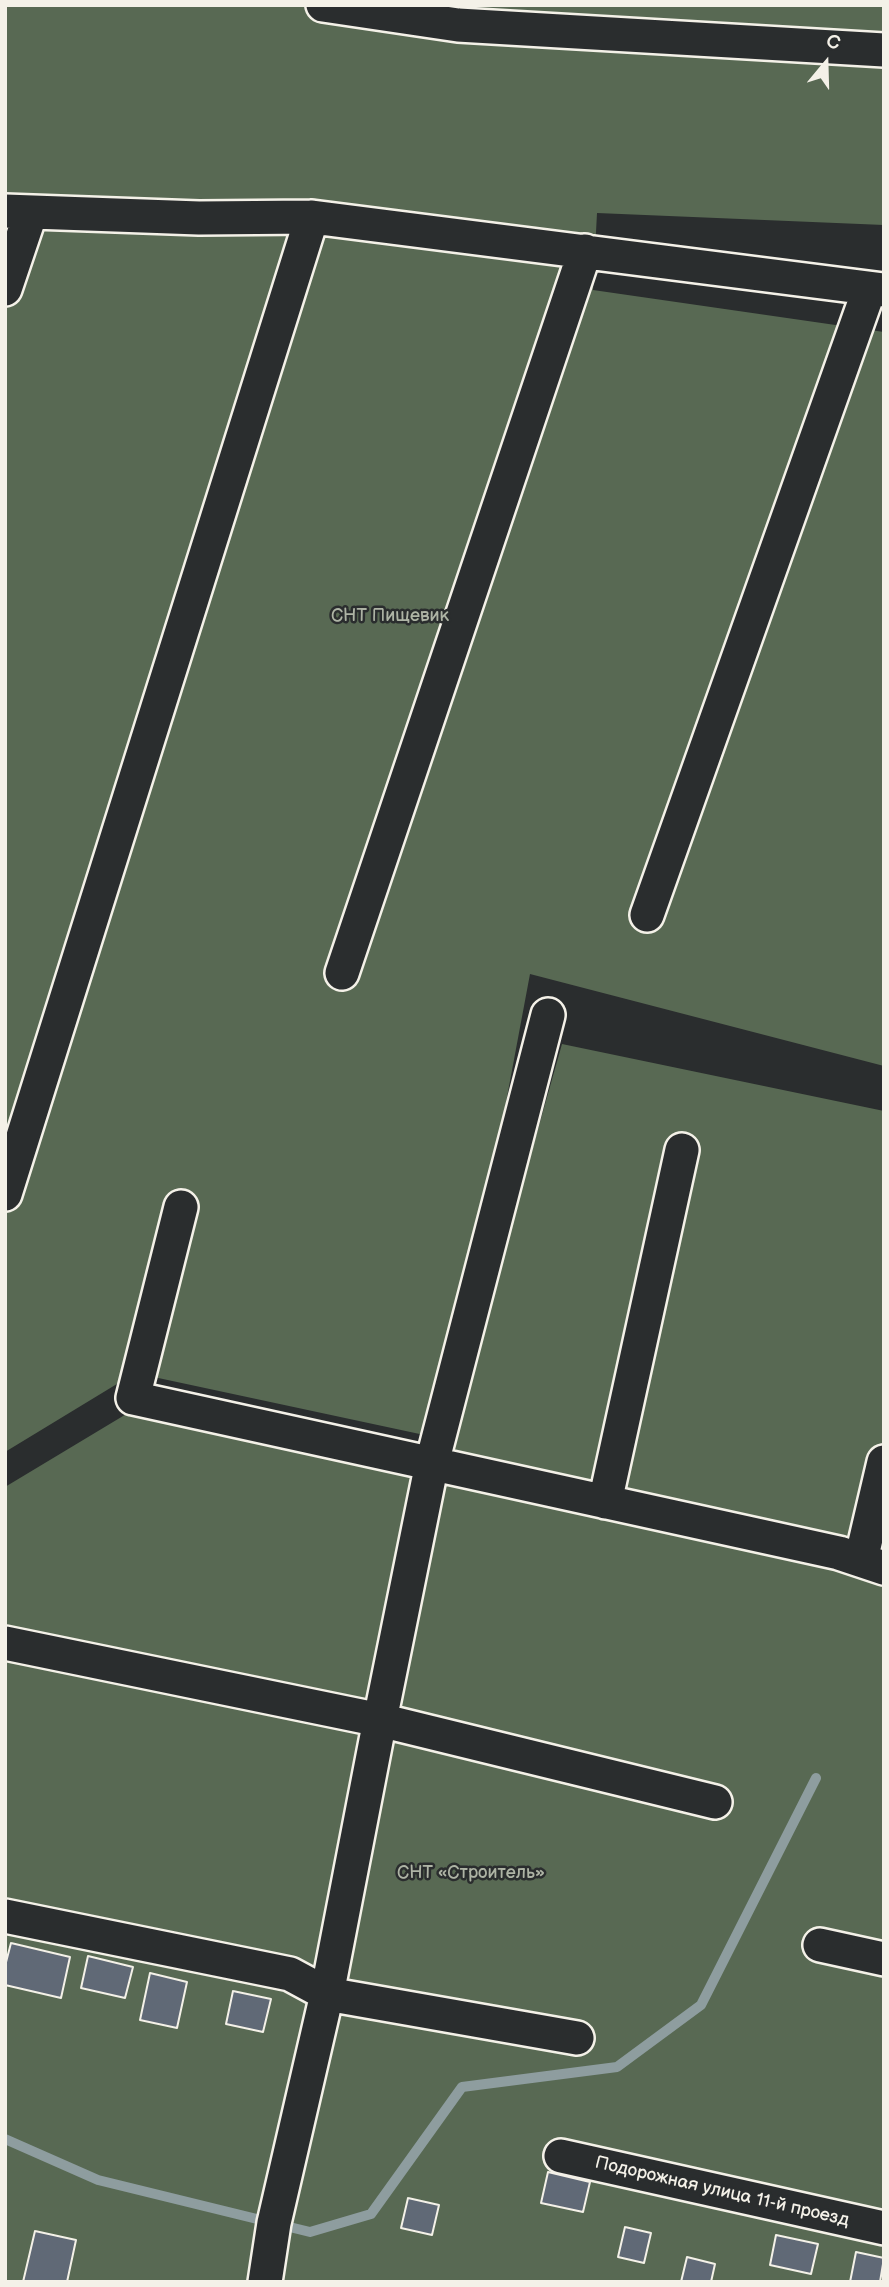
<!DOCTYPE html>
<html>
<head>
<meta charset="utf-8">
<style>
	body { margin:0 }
	#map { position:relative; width:889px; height:2287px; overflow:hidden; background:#2a2d2e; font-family:"Balsamiq Sans",sans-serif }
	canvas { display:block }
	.frame { position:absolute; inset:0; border:7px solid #f4f1e8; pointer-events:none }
	.north { position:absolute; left:791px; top:28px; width:70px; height:70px; -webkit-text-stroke:5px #2a2d2e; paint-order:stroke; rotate:19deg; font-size:19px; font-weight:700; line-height:28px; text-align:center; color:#f4f1e8 }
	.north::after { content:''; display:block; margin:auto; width:24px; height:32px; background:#f4f1e8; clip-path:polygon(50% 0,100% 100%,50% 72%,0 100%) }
</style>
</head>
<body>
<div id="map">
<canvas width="889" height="2287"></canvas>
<div class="frame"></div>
<div class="north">С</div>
</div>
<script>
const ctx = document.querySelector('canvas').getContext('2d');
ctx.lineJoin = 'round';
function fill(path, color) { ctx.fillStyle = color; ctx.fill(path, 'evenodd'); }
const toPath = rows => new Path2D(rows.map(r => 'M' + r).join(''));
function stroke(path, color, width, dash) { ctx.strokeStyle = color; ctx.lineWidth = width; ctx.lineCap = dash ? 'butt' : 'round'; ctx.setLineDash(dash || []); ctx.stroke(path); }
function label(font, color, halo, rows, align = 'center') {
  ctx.font = font + ' "Balsamiq Sans",sans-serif'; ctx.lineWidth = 5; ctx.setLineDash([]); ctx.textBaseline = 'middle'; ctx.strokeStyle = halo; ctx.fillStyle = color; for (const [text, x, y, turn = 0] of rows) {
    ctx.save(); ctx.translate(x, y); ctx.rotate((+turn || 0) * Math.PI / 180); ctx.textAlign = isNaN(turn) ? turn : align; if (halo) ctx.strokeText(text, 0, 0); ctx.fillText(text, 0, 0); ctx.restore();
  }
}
fill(toPath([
	[5,5,884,5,884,225,597,213,593,290,884,332,884,1066,530,974,443,1439,135,1373,5,1452],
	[562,1044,884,1111,884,2282,5,2282,5,1487,133,1410,443,1466]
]), '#586953');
stroke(toPath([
	[5,2139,98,2180,310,2232,371,2214,462,2087,617,2067,701,2005,816,1778]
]), '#8e9d9f', 10);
const building = toPath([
	[11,1943,70,1957,61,1998,5,1985,5,1966,11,1943],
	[88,1956,133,1967,125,1998,81,1988,88,1956],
	[150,1973,187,1982,177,2028,140,2020,150,1973],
	[233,1991,271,1999,263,2032,226,2024,233,1991],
	[548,2172,590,2182,583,2212,541,2203,548,2172],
	[408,2198,439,2205,432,2235,401,2228,408,2198],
	[625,2227,651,2233,644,2263,618,2257,625,2227],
	[35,2231,76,2240,67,2282,23,2282,35,2231],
	[776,2235,818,2244,811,2274,770,2265,776,2235],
	[856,2252,884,2258,880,2282,850,2282,856,2252],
	[687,2257,715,2264,711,2282,681,2282,687,2257]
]);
fill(building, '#606976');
stroke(building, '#f4f1e8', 2);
const minor = toPath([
	[323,5,458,25,884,50],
	[5,211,199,218,312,217,884,290],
	[5,289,31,212],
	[647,915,869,290],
	[342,973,585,251],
	[5,1194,312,217],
	[181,1207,133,1398,839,1553,884,1568],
	[605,1502,682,1150],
	[861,1560,884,1462],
	[5,1643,380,1720,715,1802],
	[5,1916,290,1974,327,1994,577,2038],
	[820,1945,884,1959],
	[561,2156,884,2228],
	[265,2282,274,2223,327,1994,380,1720,432,1463,548,1015]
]);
stroke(minor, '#f4f1e8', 38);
stroke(minor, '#2a2d2e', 33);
label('18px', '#aeb4a5', '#2a2d2e', [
	["СНТ Пищевик",390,616],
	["СНТ «Строитель»",471,1873]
]);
label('18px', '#f4f1e8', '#2a2d2e', [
	["Подорожная улица 11-й проезд",722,2192,13]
]);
</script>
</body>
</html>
